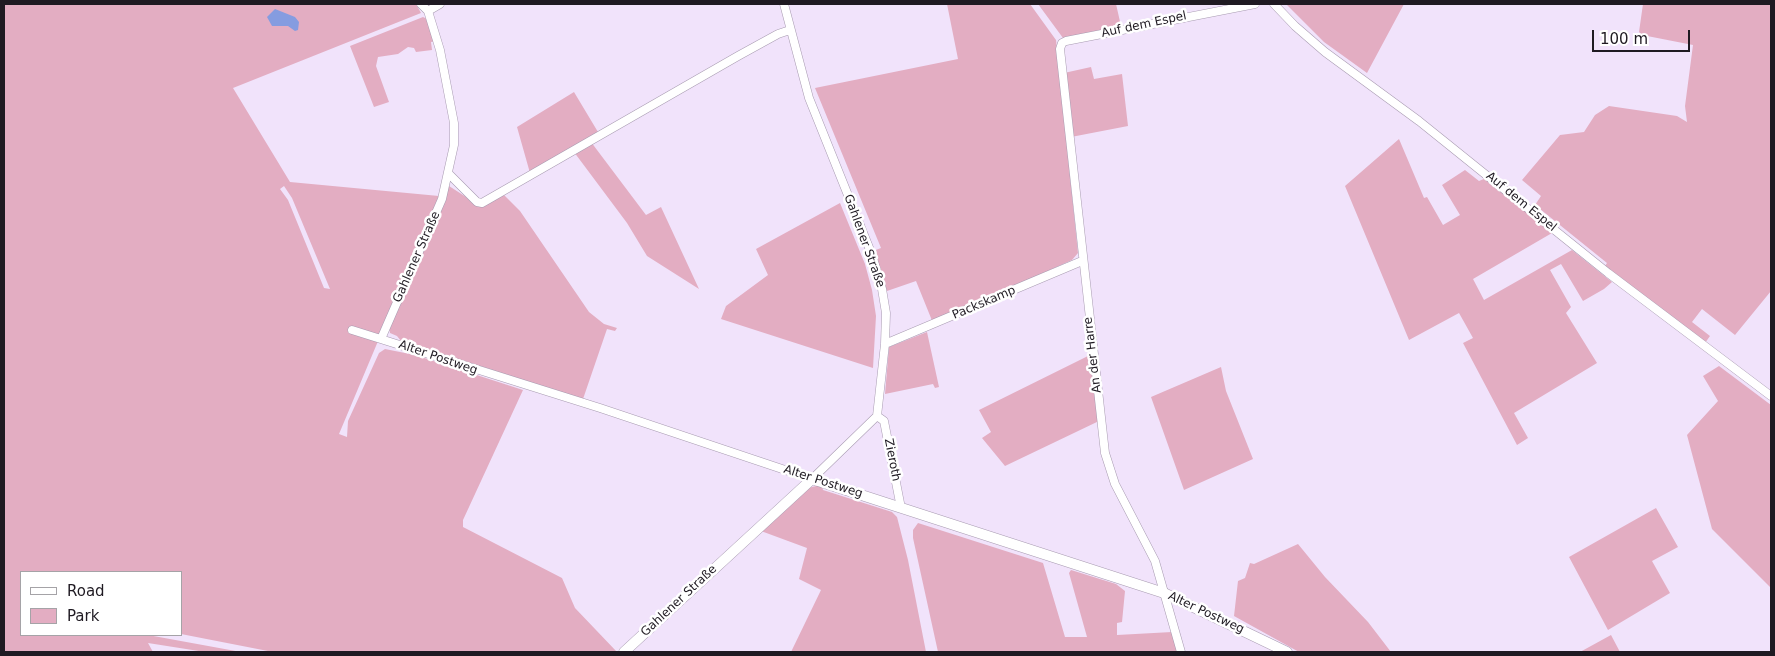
<!DOCTYPE html>
<html>
<head>
<meta charset="utf-8">
<style>
	body { margin:0 }
	#map { position:relative; width:1775px; height:656px; overflow:hidden; background:#f1e3fb; font-family:"DejaVu Sans",sans-serif }
	canvas { display:block }
	.frame { position:absolute; inset:0; border:5px solid #1f1a22; pointer-events:none }
	.legend { position:absolute; left:20px; top:571px; width:162px; height:65px; box-sizing:border-box; background:#fff; border:1px solid #a5a3a7; margin:0; padding:6px 9px; list-style:none; font-size:15px; color:#1f1a22 }
	.legend li { display:flex; align-items:center; gap:10px; height:25px }
	.legend b { width:25px; border:1px solid #a5a3a7 }
	.scale { position:absolute; left:1592px; top:30px; width:98px; height:22px; box-sizing:border-box; border:2px solid #1f1a22; border-top:0; padding-left:6px; font-size:15px; line-height:18px; white-space:nowrap; color:#1f1a22; -webkit-text-stroke:4px #fff; paint-order:stroke }
</style>
</head>
<body>
<div id="map">
<canvas width="1775" height="656"></canvas>
<div class="frame"></div>
<ul class="legend">
<li><b style="height:6px;background:#fff"></b>Road</li>
<li><b style="height:14px;background:#e3adc2"></b>Park</li>
</ul>
<div class="scale">100 m</div>
</div>
<script>
const ctx = document.querySelector('canvas').getContext('2d');
ctx.lineJoin = 'round';
function fill(path, color) { ctx.fillStyle = color; ctx.fill(path, 'evenodd'); }
const toPath = rows => new Path2D(rows.map(r => 'M' + r).join(''));
function stroke(path, color, width, dash) { ctx.strokeStyle = color; ctx.lineWidth = width; ctx.lineCap = dash ? 'butt' : 'round'; ctx.setLineDash(dash || []); ctx.stroke(path); }
function label(font, color, halo, rows, align = 'center') {
  ctx.font = font + ' "DejaVu Sans",sans-serif'; ctx.lineWidth = 5; ctx.setLineDash([]); ctx.textBaseline = 'middle'; ctx.strokeStyle = halo; ctx.fillStyle = color; for (const [text, x, y, turn = 0] of rows) {
    ctx.save(); ctx.translate(x, y); ctx.rotate((+turn || 0) * Math.PI / 180); ctx.textAlign = isNaN(turn) ? turn : align; if (halo) ctx.strokeText(text, 0, 0); ctx.fillText(text, 0, 0); ctx.restore();
  }
}
fill(toPath([
	[4,4,416,4,421,13,233,88,290,182,439,196,339,434,347,437,348,421,379,353,385,349,415,355,523,390,463,520,463,527,562,578,575,608,617,652,273,652,181,634,181,572,21,572,21,635,148,635,241,652,205,652,148,643,153,652,4,652],
	[284,186,292,198,330,289,324,288,288,200,280,189],
	[947,4,1030,4,1056,40,1078,253,1072,260,933,323,916,281,887,291,873,251,881,248,815,88,958,59],
	[1038,4,1116,4,1121,26,1063,38],
	[1286,4,1404,4,1367,73,1324,42],
	[1643,4,1771,4,1771,291,1735,335,1702,309,1692,322,1710,336,1705,343,1605,266,1607,263,1535,205,1541,196,1522,180,1560,135,1584,132,1595,115,1609,106,1677,116,1687,122,1685,106,1693,45,1642,35,1639,32],
	[423,17,427,19,436,41,431,42,432,50,416,52,414,48,408,47,398,54,378,57,376,66,389,102,374,107,350,46],
	[1091,67,1094,79,1122,74,1128,126,1071,137,1064,73],
	[574,92,598,132,530,173,517,127],
	[1399,139,1424,198,1427,197,1443,225,1460,215,1442,185,1465,170,1479,181,1486,178,1552,233,1473,279,1484,300,1572,250,1612,282,1604,289,1583,301,1561,264,1550,270,1571,307,1566,313,1597,363,1514,413,1528,438,1517,445,1463,343,1473,338,1459,313,1409,340,1345,186],
	[591,142,646,215,661,207,699,289,647,256,627,223,574,152],
	[449,186,480,206,503,194,520,211,589,312,604,324,617,328,615,331,607,329,583,399,401,341,397,336,390,333,389,328,432,231],
	[840,203,865,264,872,290,876,316,873,368,721,319,726,306,768,275,756,249],
	[927,332,939,387,935,388,933,384,885,394,889,347],
	[1090,355,1099,421,1005,466,982,438,991,432,979,410],
	[1719,366,1771,405,1771,588,1712,529,1687,435,1718,401,1703,376],
	[1221,367,1226,391,1253,459,1184,490,1151,397],
	[816,486,822,486,823,490,892,512,897,517,908,560,926,652,791,652,821,590,799,579,807,548,761,531,808,488],
	[1656,508,1678,547,1652,561,1670,593,1608,630,1569,557],
	[918,523,1043,563,1065,637,1087,637,1069,573,1071,570,1116,584,1125,591,1122,622,1117,623,1117,635,1172,632,1178,652,938,652,913,538,913,530],
	[1298,544,1325,577,1368,622,1391,652,1299,652,1234,616,1238,581,1245,578,1250,563,1254,564],
	[1611,635,1620,652,1580,652]
]), '#e3adc2');
fill(toPath([
	[275,9,295,17,299,22,298,30,295,31,288,26,272,26,267,17]
]), '#859ce0');
const minor = toPath([
	[1274,4,1295,26,1325,52,1419,121,1608,273,1771,396],
	[428,11,440,4],
	[449,174,477,202,482,203,738,56,778,34,790,30],
	[352,330,600,408,812,479,877,416,885,344,886,313,882,289,872,255,809,98,784,4],
	[381,339,442,199,454,145,454,123,440,50,428,11,421,4],
	[885,344,1082,261],
	[877,416,884,421,901,508],
	[1181,652,1155,561,1115,484,1105,453,1060,49,1062,43,1066,41,1255,4]
]);
const major = toPath([
	[624,652,812,479,1164,593,1287,652]
]);
stroke(minor, '#a89bb1', 9);
stroke(major, '#a89bb1', 11);
stroke(minor, '#fff', 8);
stroke(major, '#fff', 10);
label('12px', '#1f1a22', '#fff', [
	["Auf dem Espel",1144,25,-12],
	["Auf dem Espel",1521,202,39],
	["Gahlener Straße",864,241,70],
	["Gahlener Straße",417,257,-66],
	["Packskamp",984,303,-23],
	["An der Harre",1093,355,-97],
	["Alter Postweg",438,358,19],
	["Zieroth",892,460,79],
	["Alter Postweg",823,482,18],
	["Gahlener Straße",679,601,-43],
	["Alter Postweg",1206,613,25]
]);
</script>
</body>
</html>
